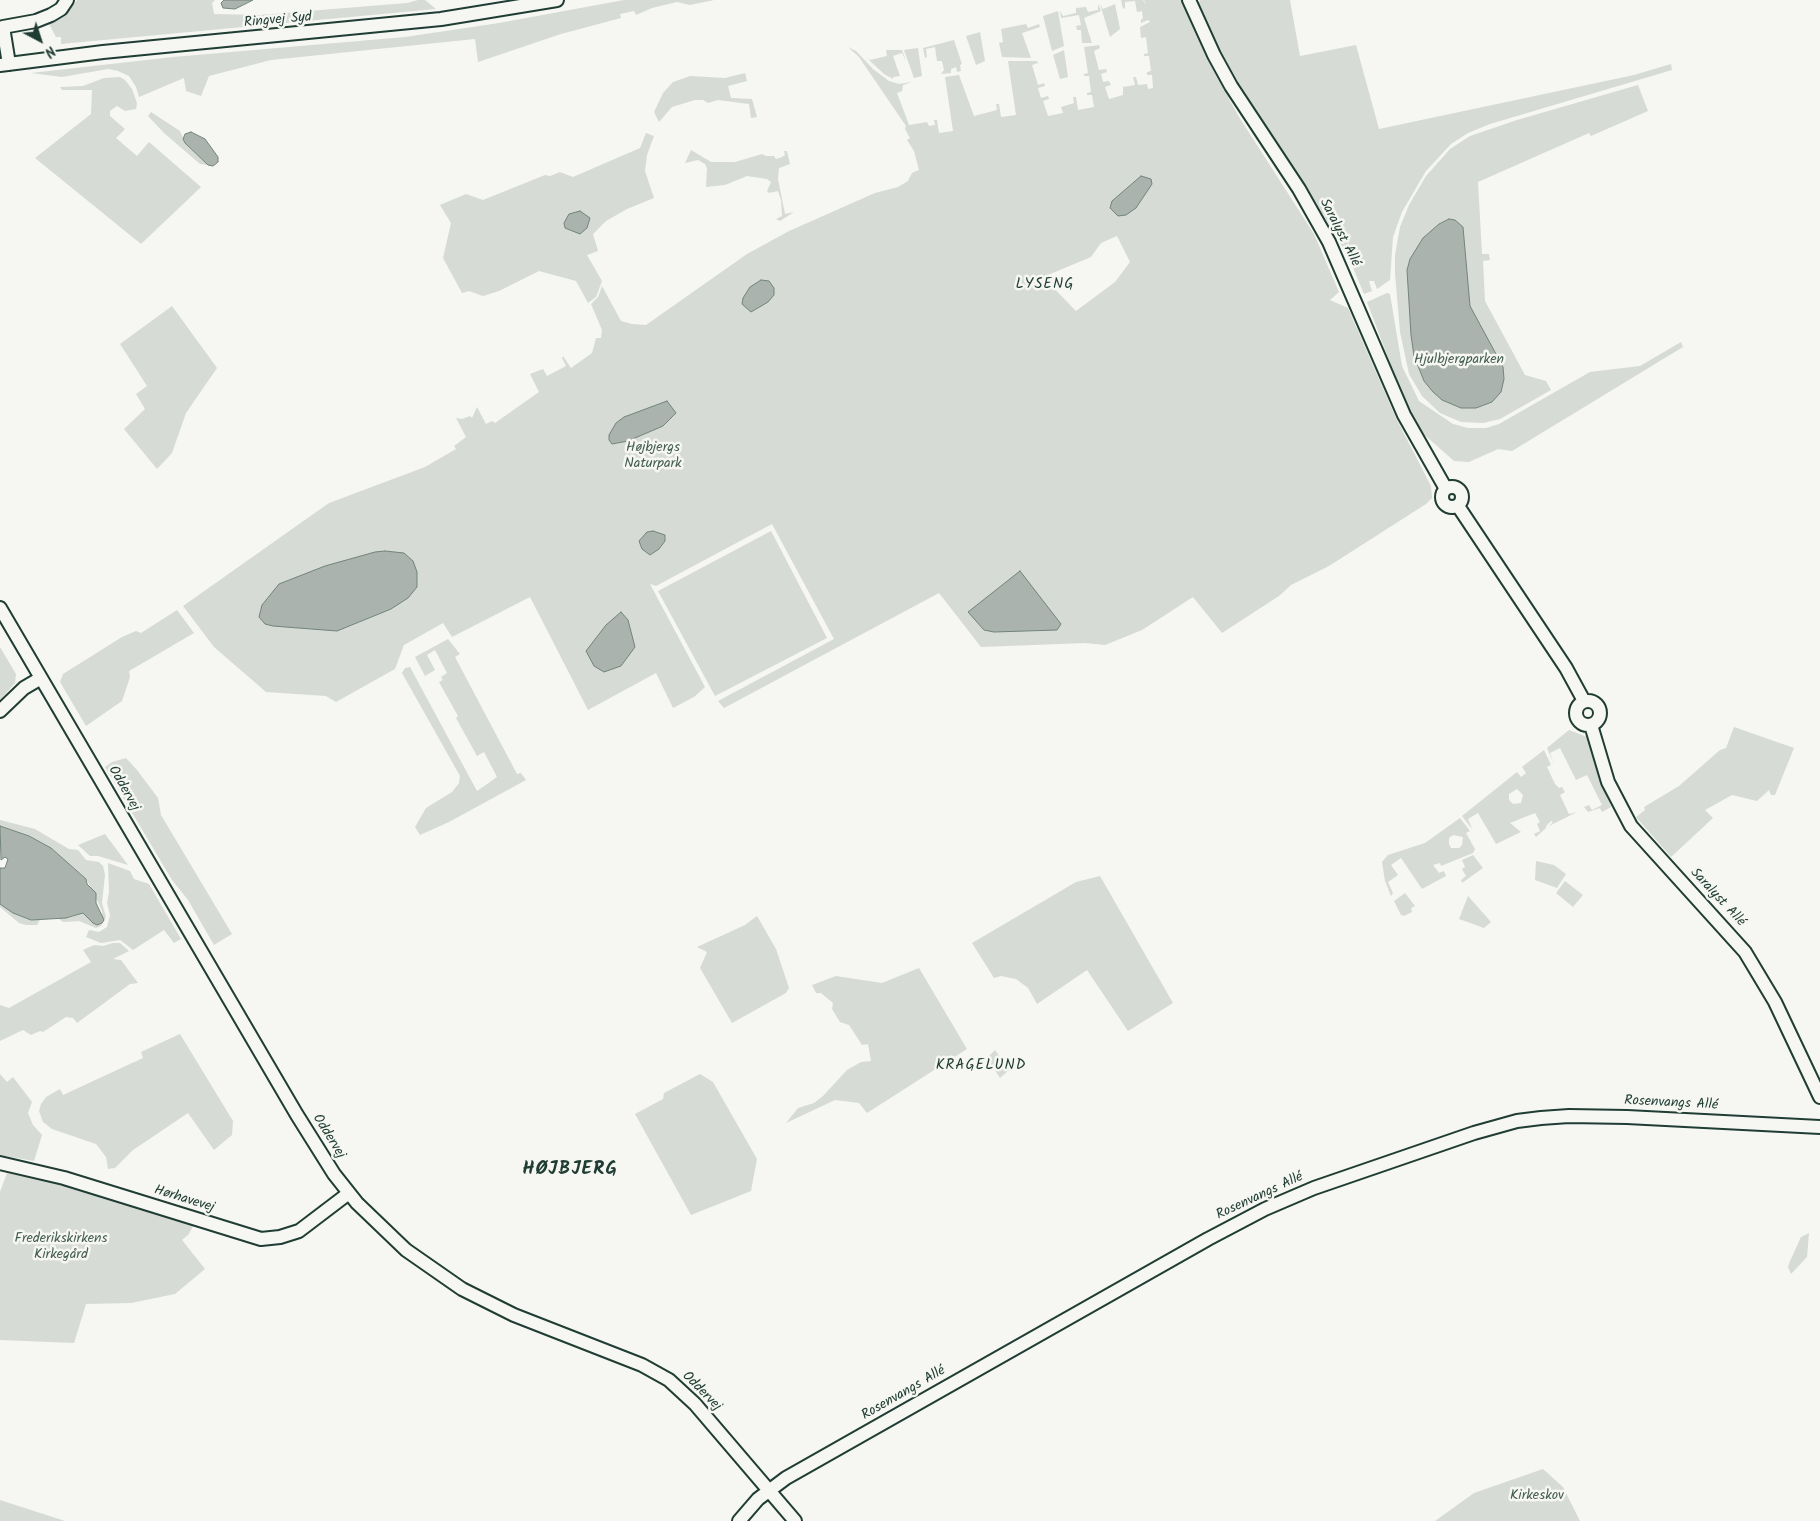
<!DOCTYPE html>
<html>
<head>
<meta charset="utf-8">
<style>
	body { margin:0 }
	#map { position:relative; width:1820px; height:1521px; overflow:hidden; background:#f6f6f2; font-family:Kalam,sans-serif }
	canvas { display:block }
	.north { position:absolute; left:15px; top:15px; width:50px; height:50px; -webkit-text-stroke:4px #f6f6f2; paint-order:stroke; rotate:140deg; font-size:14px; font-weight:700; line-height:20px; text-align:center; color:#1f3d34 }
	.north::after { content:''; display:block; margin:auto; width:18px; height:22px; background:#1f3d34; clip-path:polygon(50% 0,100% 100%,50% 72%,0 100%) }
</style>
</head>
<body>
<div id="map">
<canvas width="1820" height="1521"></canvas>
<div class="north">N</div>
</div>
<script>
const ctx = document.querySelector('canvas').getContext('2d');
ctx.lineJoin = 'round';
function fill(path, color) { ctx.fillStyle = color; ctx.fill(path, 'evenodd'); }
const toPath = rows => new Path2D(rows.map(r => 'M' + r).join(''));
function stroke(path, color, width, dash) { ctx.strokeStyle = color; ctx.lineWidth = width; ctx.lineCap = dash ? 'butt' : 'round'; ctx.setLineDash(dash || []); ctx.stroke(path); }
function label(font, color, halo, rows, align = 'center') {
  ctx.font = font + ' Kalam,sans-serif'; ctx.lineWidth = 5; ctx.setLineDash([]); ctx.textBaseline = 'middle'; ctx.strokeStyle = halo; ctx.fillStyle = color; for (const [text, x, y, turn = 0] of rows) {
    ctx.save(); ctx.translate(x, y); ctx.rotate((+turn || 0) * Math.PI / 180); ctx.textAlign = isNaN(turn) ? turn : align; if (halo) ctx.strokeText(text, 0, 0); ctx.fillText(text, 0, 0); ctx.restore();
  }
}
fill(toPath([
	[77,0,215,0,212,3,214,14,259,15,407,3,418,0,425,0,436,9,61,44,61,37,56,37,49,24,65,16],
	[624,0,714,0,690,5,677,2,652,8,636,15,634,11,620,14,621,18,561,34,478,62,475,39,271,60,209,76,201,96,186,91,184,78,139,97,136,87,129,76,118,71,108,69,62,77,31,73,173,57,405,37,499,23],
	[1121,0,1143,0,1146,5,1144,0,1181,0,1205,55,1239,117,1314,234,1339,292,1330,300,1348,308,1396,418,1431,486,1432,498,1426,504,1329,566,1291,585,1279,596,1222,633,1193,597,1142,630,1105,645,1085,643,981,647,939,593,724,708,718,701,834,639,772,524,656,586,650,584,705,687,694,697,673,708,656,673,588,710,530,597,452,637,443,623,404,645,395,669,336,702,326,696,266,692,214,647,183,606,329,503,425,467,456,449,454,446,466,437,456,418,462,419,470,416,472,418,477,407,486,424,492,421,495,423,539,392,530,374,543,369,547,376,566,366,562,358,563,356,571,368,592,353,596,338,601,338,602,330,591,304,598,297,602,286,621,321,632,324,646,325,747,254,789,231,875,193,898,187,908,181,912,173,919,170,914,151,907,140,910,138,905,129,906,126,859,57,848,47,856,51,873,69,889,81,899,84,912,82,903,85,902,91,897,93,909,125,927,122,929,126,935,125,934,120,937,120,939,133,953,131,945,77,959,75,974,116,997,110,996,104,999,104,1001,117,1016,115,1008,61,1037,61,1038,63,1032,65,1038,85,1044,83,1045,86,1038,88,1041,98,1048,96,1049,99,1043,101,1048,116,1063,113,1061,107,1074,103,1073,97,1076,97,1078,110,1094,107,1092,95,1087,95,1087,93,1091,92,1089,76,1084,76,1084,74,1088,73,1084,47,1099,45,1100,48,1094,51,1099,70,1106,69,1107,72,1101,74,1103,82,1109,81,1111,85,1105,87,1109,99,1123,95,1123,87,1135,85,1133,77,1136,77,1138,85,1147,84,1148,89,1153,88,1152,75,1147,75,1147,72,1151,71,1149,56,1144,56,1144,54,1148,53,1146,37,1141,38,1140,27,1150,22,1148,20,1141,23,1141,19,1143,19,1142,11,1137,12,1135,1,1125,2,1125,8,1123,9],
	[1117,236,1130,262,1115,282,1076,311,1043,277,1091,257,1101,243],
	[1200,0,1290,0,1300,56,1356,45,1379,129,1634,75,1671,64,1672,70,1490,124,1468,133,1451,144,1426,171,1402,212,1393,237,1390,280,1377,289,1374,281,1369,281,1372,291,1364,294,1348,256,1303,181,1228,67,1198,3],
	[1098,4,1101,11,1084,18,1092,43,1082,43,1081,30,1077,30,1076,26,1081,25,1079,15,1061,18,1060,11,1063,16,1076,13,1076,8,1086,7,1088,12,1098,10],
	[1100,4,1103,9,1115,4,1120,29,1110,37],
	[1058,11,1064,46,1052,51,1043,16],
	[1026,24,1028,28,1039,24,1040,27,1022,33,1031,58,1002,57,999,43,1003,42,1001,29],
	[980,32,985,61,976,65,966,36],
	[954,40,962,64,960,65,961,71,957,72,956,67,951,69,951,73,941,74,944,70,942,61,937,61,935,47,926,49,927,57,925,58,923,48],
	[918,48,922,76,914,78,904,50],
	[886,50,902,50,906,61,902,53,893,56,900,76,893,77,893,79,884,74,867,58,870,60,887,56],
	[1064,50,1068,77,1060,79,1053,55],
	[745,73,747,81,728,86,731,98,752,99,757,117,751,118,749,104,718,100,708,103,703,100,695,100,672,107,659,122,654,112,663,93,673,82,690,76,725,78],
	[120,77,125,80,132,89,137,103,136,109,125,111,117,106,110,111,110,116,125,129,116,138,137,156,149,142,201,187,141,244,35,158,91,114,92,90,62,90,60,87,83,86,104,78],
	[1638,85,1648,111,1591,136,1589,133,1478,182,1482,254,1489,254,1490,260,1483,261,1485,301,1525,375,1546,381,1551,390,1500,419,1483,423,1461,422,1440,413,1422,396,1409,374,1400,332,1395,274,1395,255,1400,227,1409,205,1426,176,1450,149,1470,136,1517,120],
	[151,112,180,131,185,143,208,165,200,164,164,133,148,116],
	[646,133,654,136,647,155,645,171,654,198,627,209,606,221,593,234,598,251,587,255,602,281,596,297,588,303,576,281,539,271,499,291,483,296,469,291,462,293,443,258,451,223,440,205,466,194,483,200,545,175,550,176,560,172,573,177,640,148],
	[691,150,711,162,735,162,762,154,766,156,774,156,776,159,782,157,785,155,784,151,787,151,790,164,779,168,778,179,785,214,794,212,780,221,776,219,782,216,781,200,778,191,769,193,767,191,771,182,767,179,747,176,725,185,706,187,707,168,705,164,698,160,685,163],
	[1387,293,1390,294,1402,366,1419,401,1453,424,1468,428,1486,428,1499,424,1590,372,1640,366,1681,342,1683,347,1512,451,1498,449,1469,462,1454,461,1420,431,1401,392,1367,302],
	[172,306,217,368,186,413,172,453,157,469,124,429,145,409,136,394,147,386,120,344],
	[771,531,827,638,715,696,658,591],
	[177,610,194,633,129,671,130,677,122,701,86,726,60,682,63,674,122,637,136,631,141,633],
	[448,639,460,654,455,657,517,774,521,773,526,780,449,822,420,835,415,827,426,808,452,792,459,783,460,776,402,673,405,668,410,667,477,791,497,777,484,752,477,756,456,718,458,716,439,682,443,680,441,677,447,673,435,650,427,655,435,670,425,676,415,657],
	[0,647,16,674,15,683,0,700],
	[1734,727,1794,748,1775,795,1771,795,1769,790,1757,801,1732,795,1705,810,1713,818,1671,857,1636,817,1645,810,1644,807,1679,786,1720,750,1726,748],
	[1569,730,1587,737,1601,783,1611,807,1602,812,1600,808,1588,812,1584,807,1589,805,1592,810,1602,805,1587,775,1576,780,1560,748,1550,753,1554,764,1547,748],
	[1544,750,1551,765,1547,767,1555,784,1559,788,1562,787,1565,792,1560,795,1569,814,1577,812,1549,826,1553,822,1551,821,1546,826,1546,828,1536,837,1534,834,1540,831,1537,824,1540,822,1535,813,1510,823,1521,832,1496,844,1478,813,1468,819,1472,829,1462,816,1517,772,1521,777,1526,773,1522,767],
	[1517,789,1523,795,1521,803,1513,804,1509,800,1509,794],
	[126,758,137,770,158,798,161,815,232,934,214,945,188,900,172,880,105,767,112,762],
	[1460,818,1470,831,1466,833,1475,849,1473,853,1441,866,1440,863,1433,865,1439,873,1444,871,1446,876,1422,889,1401,858,1391,865,1398,875,1388,882,1393,893,1391,896,1385,881,1382,862,1388,855,1425,843],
	[1453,835,1463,837,1462,845,1459,848,1451,848,1449,844,1449,838],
	[0,820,35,829,69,849,78,850,86,860,99,862,103,866,105,875,102,903,106,917,101,926,96,928,79,921,63,922,59,919,72,917,83,913,97,925,102,923,102,911,93,891,86,879,51,848,29,836,0,826],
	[105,834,128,865,98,856,90,856,78,845],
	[1473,855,1483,868,1462,883,1461,880,1466,876,1462,869,1465,867,1462,860],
	[1536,861,1554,865,1566,874,1557,888,1535,880],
	[108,863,130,871,134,879,149,884,181,939,174,943,164,930,133,950,120,940,101,943,86,937,89,930,99,932,107,927,110,915,107,903,109,892],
	[1100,876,1173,1003,1128,1031,1087,970,1037,1004,1028,988,1016,979,1001,976,994,978,972,943,1076,882],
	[1565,881,1583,895,1573,907,1556,893],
	[1405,893,1415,906,1411,908,1412,912,1404,916,1401,915,1394,901],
	[1468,896,1491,922,1484,928,1459,919],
	[0,904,20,916,31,920,40,920,37,925,26,925,19,923,0,907],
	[757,916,776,949,789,988,786,993,732,1023,700,968,707,952,697,947,745,925],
	[113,943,120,943,129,951,113,959,121,960,138,983,130,984,77,1023,73,1018,66,1017,43,1032,40,1031,31,1035,23,1030,0,1041,0,1005,9,1008,91,962,83,950,94,945,103,946],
	[919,968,967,1049,867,1113,859,1103,835,1100,786,1123,798,1108,814,1103,823,1096,847,1070,861,1062,871,1061,868,1044,862,1045,849,1025,840,1022,832,1009,833,1003,821,993,816,993,812,985,836,976,882,983],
	[180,1034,233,1121,232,1135,214,1150,188,1113,133,1150,115,1168,108,1169,106,1157,96,1144,52,1129,43,1122,39,1111,41,1104,46,1097,60,1089,63,1095,143,1058,141,1052],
	[995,1050,1009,1070,1000,1078,987,1058],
	[0,1074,7,1082,13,1077,32,1102,28,1113,33,1125,42,1135,34,1161,0,1155],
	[700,1074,713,1082,757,1159,751,1191,691,1215,635,1114,663,1099,664,1093],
	[7,1173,60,1184,193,1226,189,1234,182,1240,205,1269,175,1294,131,1303,86,1304,74,1343,0,1340,0,1192],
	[1809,1233,1807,1257,1791,1274,1788,1267,1790,1261,1801,1237],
	[1543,1469,1563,1487,1580,1521,1435,1521,1474,1493],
	[0,1500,65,1521,0,1521]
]), '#d6dbd6');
const water = toPath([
	[224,0,253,0,235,9,223,8,221,3,224,0],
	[191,132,205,139,218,157,218,162,213,166,208,165,185,143,183,139,185,134,191,132],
	[1141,176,1151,179,1152,184,1136,208,1126,215,1118,216,1110,208,1112,201,1141,176],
	[580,211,590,218,587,228,580,234,565,228,564,223,569,214,580,211],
	[1449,219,1455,220,1463,227,1470,306,1503,367,1504,379,1501,392,1492,402,1476,408,1461,408,1442,400,1433,392,1424,381,1414,356,1411,335,1407,270,1410,259,1423,238,1439,224,1449,219],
	[761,280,769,281,774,288,774,295,768,302,751,312,742,304,743,298,750,287,761,280],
	[667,401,676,413,663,426,628,441,612,444,609,440,609,435,616,423,624,417,667,401],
	[653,531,665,535,665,541,659,549,650,555,642,549,639,541,647,532,653,531],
	[385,551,404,553,413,561,417,572,417,587,408,598,391,609,337,631,273,626,265,624,259,617,262,605,279,584,325,566,375,552,385,551],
	[1020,571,1061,624,1057,630,994,632,984,630,968,612,1020,571],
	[621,612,628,620,635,647,621,666,604,672,594,666,586,651,606,625,621,612],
	[0,826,29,836,51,848,86,879,87,884,96,893,96,903,104,920,102,923,97,925,93,923,83,913,66,918,31,920,13,913,0,904,0,868,5,868,8,859,5,857,1,860,0,826]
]);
fill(water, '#aab3ae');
stroke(water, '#72847d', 1);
const secondary = toPath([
	[1189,0,1214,55,1231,86,1299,189,1329,242,1404,415,1446,489],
	[9,64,3,27,36,21,51,15,61,9,67,0],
	[0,65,103,52,441,19,557,0],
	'1442 497a10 10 0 1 1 20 0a10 10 0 1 1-20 0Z',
	[1458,506,1566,668,1584,701],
	[0,608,297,1115,334,1174,357,1203,406,1250,462,1289,514,1315,642,1365,669,1380,695,1404,795,1521],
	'1576 713a12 12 0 1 1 24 0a12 12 0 1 1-24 0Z',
	[0,711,24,688,41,678],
	[1591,725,1608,782,1631,826,1745,952,1775,1002,1820,1097],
	[0,1163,64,1178,261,1239,280,1237,299,1231,349,1193],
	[739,1521,758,1499,786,1478,1208,1239,1265,1209,1314,1188,1474,1133,1517,1121,1541,1118,1569,1116,1627,1117,1820,1127]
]);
stroke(secondary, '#1f3d34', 16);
stroke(secondary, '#f6f6f2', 12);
label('14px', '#1f3d34', '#f6f6f2', [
	["Ringvej Syd",278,21,-5],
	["Saralyst Allé",1339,233,63],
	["Oddervej",123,789,60],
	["Saralyst Allé",1717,898,47],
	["Rosenvangs Allé",1671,1104,3],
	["Oddervej",328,1137,58],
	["Rosenvangs Allé",1260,1197,-25],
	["Hørhavevej",184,1200,17],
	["Oddervej",701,1392,45],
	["Rosenvangs Allé",904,1394,-30]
]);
label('14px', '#445d54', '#f6f6f2', [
	["Hjulbjergparken",1459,361],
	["Højbjergs",653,449],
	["Naturpark",653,465],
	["Frederikskirkens",61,1240],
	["Kirkegård",61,1256],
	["Kirkeskov",1537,1497]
]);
ctx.letterSpacing = '1px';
label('15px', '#1f3d34', '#f6f6f2', [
	["LYSENG",1045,285],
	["KRAGELUND",981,1066]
]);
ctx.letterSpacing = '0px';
ctx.letterSpacing = '1px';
label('bold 19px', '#1f3d34', '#f6f6f2', [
	["HØJBJERG",570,1171]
]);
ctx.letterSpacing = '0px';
</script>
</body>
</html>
